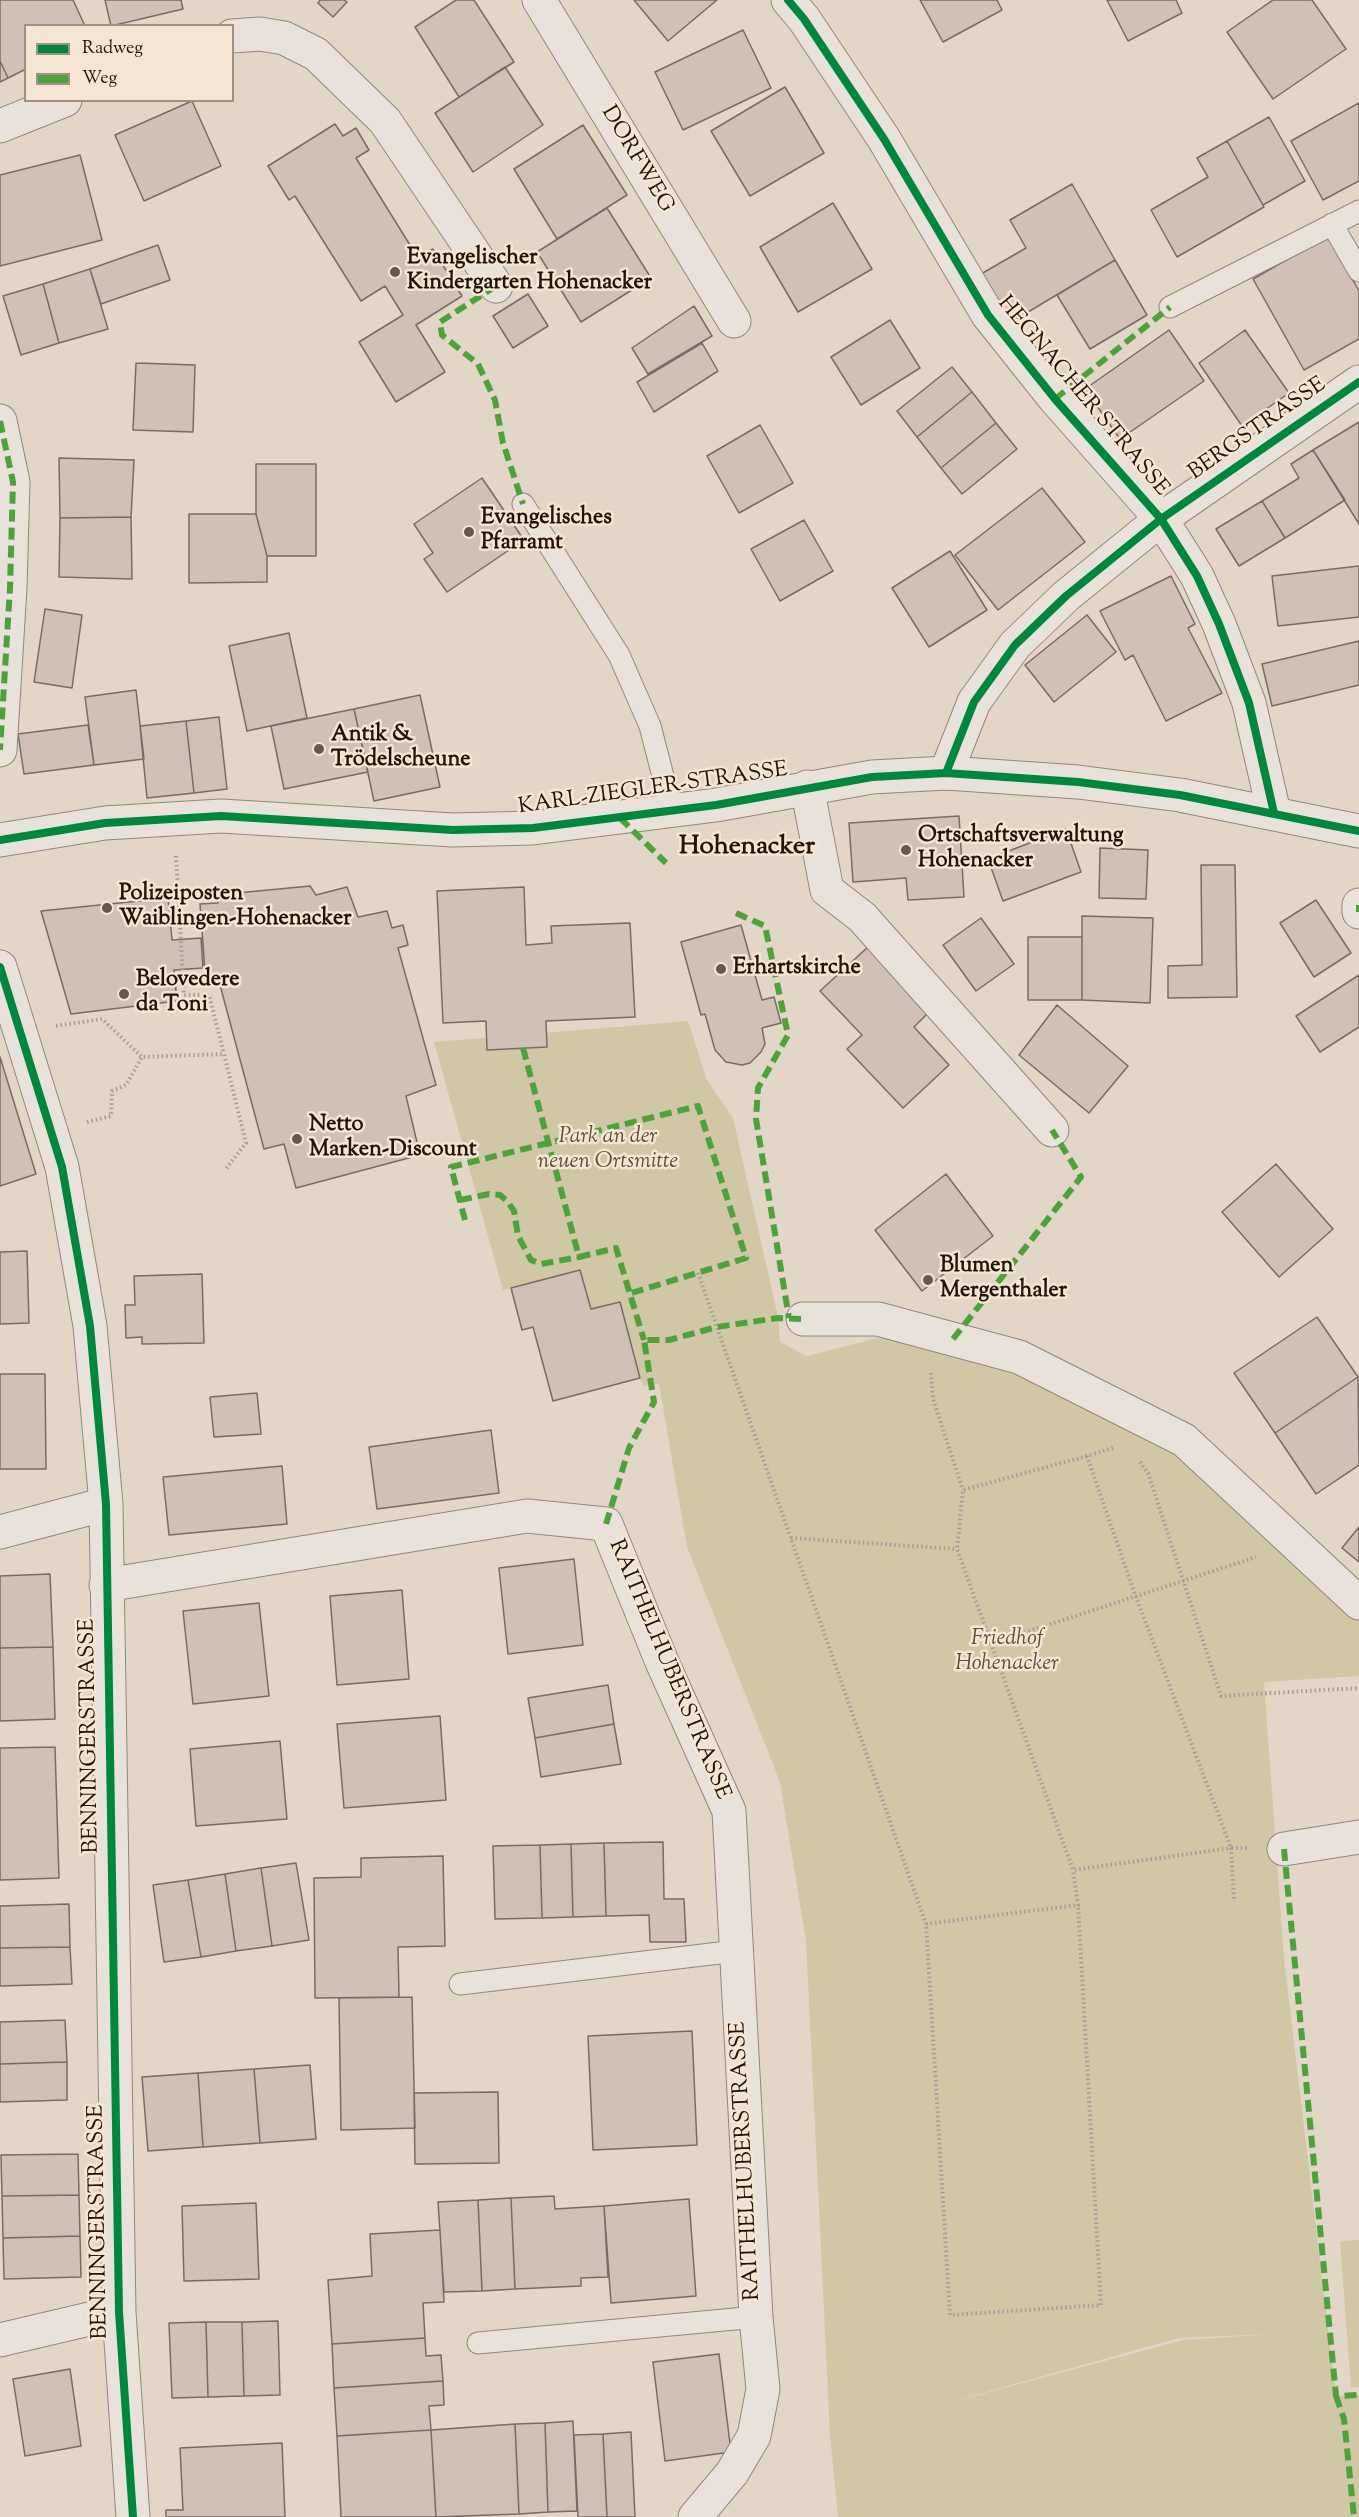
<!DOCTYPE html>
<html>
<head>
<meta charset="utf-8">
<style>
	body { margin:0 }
	#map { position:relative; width:1359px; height:2517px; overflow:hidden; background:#e2d7c6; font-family:"Sorts Mill Goudy",serif }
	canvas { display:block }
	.legend { position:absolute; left:24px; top:24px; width:210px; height:78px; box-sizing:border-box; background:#f4e6d2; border:2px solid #a09282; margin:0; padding:8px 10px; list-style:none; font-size:18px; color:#22140b }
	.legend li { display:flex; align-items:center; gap:12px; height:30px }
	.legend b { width:30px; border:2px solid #a09282 }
</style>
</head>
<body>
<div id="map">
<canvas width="1359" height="2517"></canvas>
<ul class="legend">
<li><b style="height:8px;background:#00873e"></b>Radweg</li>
<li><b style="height:8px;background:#50a03e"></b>Weg</li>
</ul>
</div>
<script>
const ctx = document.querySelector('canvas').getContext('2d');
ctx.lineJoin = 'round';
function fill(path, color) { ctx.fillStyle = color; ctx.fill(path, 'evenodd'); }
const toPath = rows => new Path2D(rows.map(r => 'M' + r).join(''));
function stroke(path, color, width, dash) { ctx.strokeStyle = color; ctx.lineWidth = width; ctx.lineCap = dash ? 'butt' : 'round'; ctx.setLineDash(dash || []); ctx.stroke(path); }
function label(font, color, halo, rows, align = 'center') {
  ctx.font = font + ' "Sorts Mill Goudy",serif'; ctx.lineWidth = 5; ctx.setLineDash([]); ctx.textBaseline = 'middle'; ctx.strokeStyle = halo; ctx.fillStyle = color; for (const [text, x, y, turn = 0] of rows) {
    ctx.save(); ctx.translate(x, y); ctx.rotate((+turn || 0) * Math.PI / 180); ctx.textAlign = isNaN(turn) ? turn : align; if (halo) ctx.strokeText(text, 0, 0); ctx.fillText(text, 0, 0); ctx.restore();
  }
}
fill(toPath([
	[688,1021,707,1080,733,1118,778,1317,780,1342,807,1356,878,1338,972,1355,1056,1386,1180,1453,1359,1615,1359,1676,1264,1682,1284,1958,1336,2396,1359,2395,1359,2517,838,2517,830,2435,806,1941,780,1782,687,1547,659,1384,643,1386,620,1302,591,1309,580,1270,503,1290,434,1042],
	[1274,2334,1183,2340,933,2407,1179,2338],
	[1359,2240,1359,2387,1351,2388,1340,2241]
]), '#d0c8a5');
const building = toPath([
	[0,0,73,0,85,26,26,26,26,69,8,78,0,61,0,0],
	[105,0,181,0,183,9,111,26,105,0],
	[320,0,344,0,347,2,333,17,318,3,320,0],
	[456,0,474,0,514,62,459,97,415,27,456,0],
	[634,0,717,0,668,41,634,0],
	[920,0,997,0,1002,10,943,42,920,0],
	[1107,0,1176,0,1182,13,1128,41,1107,0],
	[1273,0,1312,0,1346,49,1273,99,1227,32,1273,0],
	[743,30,771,88,683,130,655,72,743,30],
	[0,61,8,78,0,82,0,61],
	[505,67,543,125,473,172,435,113,505,67],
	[785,87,824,153,750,196,711,131,785,87],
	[192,101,221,166,144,201,115,135,192,101],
	[1359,103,1359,181,1323,200,1291,141,1359,103],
	[1269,117,1305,181,1263,205,1227,141,1269,117],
	[335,124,343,136,356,128,369,150,356,158,418,258,433,249,462,296,416,325,445,372,396,402,359,342,403,315,385,286,361,301,295,196,289,200,268,166,335,124],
	[583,125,627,195,557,239,514,169,583,125],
	[1227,141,1264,207,1177,257,1151,210,1208,177,1197,158,1227,141],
	[80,155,102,240,0,266,0,175,80,155],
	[1072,184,1115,260,1008,324,981,274,1026,248,1010,220,1072,184],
	[833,203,872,269,798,312,760,247,833,203],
	[607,208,651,278,581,322,537,252,607,208],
	[1328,236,1359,291,1359,339,1304,370,1253,279,1328,236],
	[158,245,170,280,101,304,90,269,158,245],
	[1115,260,1147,315,1090,349,1057,295,1115,260],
	[90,269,108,329,59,343,43,284,90,269],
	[43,284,59,343,21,355,3,296,43,284],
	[528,294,548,326,513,348,493,316,528,294],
	[694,306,712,336,648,374,632,348,694,306],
	[890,320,920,368,861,405,831,357,890,320],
	[1169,330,1204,381,1120,439,1085,389,1169,330],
	[1245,330,1289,393,1242,426,1199,363,1245,330],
	[702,343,718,371,654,412,637,382,702,343],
	[136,363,195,365,193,432,133,430,136,363],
	[952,367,972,392,917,437,897,411,952,367],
	[972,392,996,423,941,468,917,437,972,392],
	[1359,422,1359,524,1313,450,1359,422],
	[996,423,1017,449,962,494,941,468,996,423],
	[760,425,793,483,739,513,707,456,760,425],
	[1313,450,1345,500,1285,538,1262,501,1299,478,1291,464,1313,450],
	[59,458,134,460,131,517,60,518,59,458],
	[256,464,316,464,316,556,267,556,256,514,256,464],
	[482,478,524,540,447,592,424,559,433,553,414,524,482,478],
	[1042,488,1085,542,998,610,955,555,1042,488],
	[1262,501,1285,538,1239,566,1216,529,1262,501],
	[189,514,256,514,267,556,267,582,189,583,189,514],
	[131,517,132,579,59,577,60,518,131,517],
	[804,520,833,571,780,601,751,549,804,520],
	[950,551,987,610,929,647,892,588,950,551],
	[1359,566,1359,617,1278,626,1272,576,1359,566],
	[1171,576,1195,624,1188,628,1222,693,1166,721,1133,655,1125,660,1100,611,1171,576],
	[45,609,82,615,72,688,34,682,45,609],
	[1087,615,1116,652,1054,702,1025,665,1087,615],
	[289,633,307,718,247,731,229,646,289,633],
	[1359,641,1359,685,1272,706,1262,664,1359,641],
	[136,690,144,759,94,765,85,697,136,690],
	[420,695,440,787,374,801,354,709,420,695],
	[354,709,368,772,284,789,271,726,354,709],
	[219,717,227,789,194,793,186,721,219,717],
	[186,721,194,793,147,798,140,726,186,721],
	[88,725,94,765,24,774,18,734,88,725],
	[959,816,964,897,908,900,906,878,853,882,849,823,959,816],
	[1066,829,1081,872,1003,901,988,859,1066,829],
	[1100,848,1148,850,1146,899,1099,898,1100,848],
	[1201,865,1235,865,1237,997,1168,998,1168,966,1202,965,1201,865],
	[310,886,316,895,347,887,358,917,387,911,392,928,403,925,408,945,398,948,436,1085,406,1096,420,1155,296,1188,284,1144,264,1149,220,985,206,985,200,904,218,903,216,895,310,886],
	[524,887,526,945,552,943,551,926,630,923,635,1017,546,1021,547,1047,487,1050,486,1021,443,1023,437,891,524,887],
	[168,898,172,940,201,938,203,968,174,970,177,1001,71,1014,41,911,168,898],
	[1316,900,1351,953,1314,977,1280,923,1316,900],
	[1082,916,1153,918,1150,1003,1082,1000,1082,916],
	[981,918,1014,964,976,991,943,945,981,918],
	[741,925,762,1000,774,997,781,1023,762,1028,765,1044,761,1052,750,1063,742,1065,726,1062,715,1050,705,1014,701,1015,681,942,741,925],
	[1028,937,1082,937,1082,1000,1028,1000,1028,937],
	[869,946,930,1011,914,1027,949,1065,903,1108,847,1049,862,1035,820,991,869,946],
	[1359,975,1359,1027,1320,1052,1296,1016,1359,975],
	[1057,1005,1128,1066,1089,1113,1019,1055,1057,1005],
	[0,1057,36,1174,0,1186,0,1057],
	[1276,1164,1333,1229,1279,1277,1222,1212,1276,1164],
	[946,1174,993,1236,922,1291,875,1230,946,1174],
	[27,1251,29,1323,0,1324,0,1252,27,1251],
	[580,1270,591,1309,620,1302,640,1378,553,1401,533,1327,522,1330,511,1288,580,1270],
	[202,1274,204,1343,142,1344,142,1337,126,1338,125,1305,135,1305,134,1276,202,1274],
	[1317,1317,1358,1377,1275,1433,1234,1373,1317,1317],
	[0,1374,45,1374,46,1469,0,1469,0,1374],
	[1358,1377,1359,1465,1316,1494,1275,1433,1358,1377],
	[257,1393,261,1434,214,1437,210,1397,257,1393],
	[491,1430,499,1493,377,1509,369,1447,491,1430],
	[282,1466,287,1524,169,1535,163,1477,282,1466],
	[1359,1527,1359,1562,1342,1548,1359,1527],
	[574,1559,583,1645,508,1654,499,1568,574,1559],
	[50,1574,53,1647,0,1648,0,1576,50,1574],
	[402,1590,409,1679,337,1685,330,1596,402,1590],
	[259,1603,269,1696,193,1704,183,1611,259,1603],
	[53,1647,55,1719,0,1721,0,1648,53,1647],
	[608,1685,614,1724,535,1738,528,1698,608,1685],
	[440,1716,446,1800,344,1808,337,1724,440,1716],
	[614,1724,621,1764,541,1777,535,1738,614,1724],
	[280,1741,287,1819,196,1826,190,1749,280,1741],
	[55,1747,59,1878,0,1880,0,1748,55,1747],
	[663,1842,664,1899,684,1899,686,1942,650,1942,649,1915,606,1916,604,1843,663,1842],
	[604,1843,606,1916,573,1917,571,1844,604,1843],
	[571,1844,573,1917,542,1918,540,1845,571,1844],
	[540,1845,542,1918,495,1919,493,1846,540,1845],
	[443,1856,445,1946,398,1947,399,1997,315,1998,314,1878,361,1877,361,1858,443,1856],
	[296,1863,309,1940,272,1946,261,1868,296,1863],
	[261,1868,272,1946,236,1951,225,1874,261,1868],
	[225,1874,236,1951,201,1957,188,1880,225,1874],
	[188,1880,201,1957,164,1962,153,1885,188,1880],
	[69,1904,70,1947,0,1948,0,1906,69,1904],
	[70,1947,72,1984,0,1986,0,1948,70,1947],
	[412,1997,415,2128,341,2130,339,1998,412,1997],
	[65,2020,67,2062,0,2064,0,2022,65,2020],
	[692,2031,697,2145,593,2150,588,2036,692,2031],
	[67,2062,67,2100,0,2102,0,2064,67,2062],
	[310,2065,316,2139,260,2143,254,2069,310,2065],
	[254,2069,260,2143,203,2147,198,2073,254,2069],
	[198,2073,203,2147,148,2151,142,2077,198,2073],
	[498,2092,499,2163,415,2164,414,2093,498,2092],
	[78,2154,79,2195,2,2196,1,2155,78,2154],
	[79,2195,80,2236,3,2238,2,2196,79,2195],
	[554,2196,555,2209,604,2206,608,2277,581,2278,581,2286,515,2289,511,2198,554,2196],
	[511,2198,515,2289,482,2291,478,2200,511,2198],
	[689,2199,696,2296,611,2303,604,2206,689,2199],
	[478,2200,482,2291,444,2292,438,2202,478,2200],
	[256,2203,259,2279,184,2281,182,2206,256,2203],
	[440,2230,444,2302,423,2303,425,2338,332,2344,328,2280,372,2276,370,2234,440,2230],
	[80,2236,81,2277,4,2279,3,2238,80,2236],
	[278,2321,280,2395,244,2396,242,2322,278,2321],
	[206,2322,242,2322,244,2396,208,2397,206,2322],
	[206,2322,208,2397,172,2398,169,2323,206,2322],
	[425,2338,426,2356,441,2355,443,2381,334,2388,332,2344,425,2338],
	[719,2354,731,2452,665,2461,653,2362,719,2354],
	[70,2369,81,2446,25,2456,13,2379,70,2369],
	[443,2381,444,2405,429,2406,431,2430,337,2436,334,2388,443,2381],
	[573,2421,577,2511,548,2512,545,2423,573,2421],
	[545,2423,548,2512,519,2514,515,2424,545,2423],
	[515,2424,519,2514,436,2517,431,2430,515,2424],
	[431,2430,436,2517,341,2517,337,2436,431,2430],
	[631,2432,635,2517,607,2517,603,2434,631,2432],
	[603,2434,607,2517,578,2517,574,2435,603,2434],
	[282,2443,285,2517,166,2517,166,2510,183,2510,180,2448,282,2443]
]);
fill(building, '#d1c0b5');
stroke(building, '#756d63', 1.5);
const service = toPath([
	[1332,224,1359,271],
	[1170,307,1359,211],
	[523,504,619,655,650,726,672,811],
	[460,1984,736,1951],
	[478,2343,756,2317]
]);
const minor = toPath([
	[539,0,734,321],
	[788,0,804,19,884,139,988,315,1055,399,1161,519,1197,576,1219,624,1249,703,1274,813],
	[232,36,260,34,284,38,316,54,385,121,496,286],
	[0,126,65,100],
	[0,421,13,482,10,588,0,750],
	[946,773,974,702,1015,645,1066,596,1161,519,1359,382],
	[807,787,827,890,862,917,1052,1130],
	[1359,905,1359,912],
	[0,967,62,1167,90,1326,106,1504,119,2312,133,2517],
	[803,1319,878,1319,1019,1357,1184,1440,1359,1603],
	[0,1532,106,1504],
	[106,1585,527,1516,606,1524,662,1662,729,1811,756,2317,763,2389,754,2436,732,2473,695,2517],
	[1284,1849,1359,1837],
	[0,2340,119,2312]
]);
const tertiary = toPath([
	[0,840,105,823,221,816,453,830,533,828,716,805,872,777,946,773,1078,782,1180,795,1359,831]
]);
stroke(service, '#8f877d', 23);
stroke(minor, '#8f877d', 35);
stroke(tertiary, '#8f877d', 35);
stroke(toPath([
	[176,856,184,995,209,995,224,1054],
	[56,1026,102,1019,142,1057],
	[87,1122,111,1116,112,1091,126,1085,142,1057,224,1054,246,1143,225,1170],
	[698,1273,926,1924,950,2315,1101,2305,1078,1905],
	[931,1373,933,1399,963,1490],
	[1113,1448,1087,1456,1136,1597,1231,1848,1247,1848],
	[1087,1456,963,1490,957,1549,1073,1870,1231,1848,1234,1900],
	[1140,1462,1148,1473,1221,1696,1359,1688],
	[791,1538,957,1549],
	[990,1644,1256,1557],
	[926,1924,1078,1905,1073,1870]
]), '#a19c95', 4, [1.5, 3]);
stroke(service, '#e8e2da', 21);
stroke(minor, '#e8e2da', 33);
stroke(tertiary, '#e8e2da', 33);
stroke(toPath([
	[496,286,440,322,442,335,478,364,495,400,503,443,523,504],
	[1055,399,1170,307],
	[0,421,13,482,10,588,0,750],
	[620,818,666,863],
	[1359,905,1359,912],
	[736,913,765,926,788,1035,758,1088,756,1119,789,1318],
	[523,1048,579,1257,616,1248,644,1340],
	[460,1200,489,1194,500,1195,507,1201,514,1211,518,1236,531,1260,541,1264,579,1257],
	[465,1220,451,1167,698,1106,746,1258,628,1294],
	[953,1339,1081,1177,1052,1130],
	[606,1524,629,1448,654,1402,644,1340,669,1340,717,1327,778,1318,803,1319],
	[1284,1849,1336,2396,1359,2395],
	[1336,2396,1344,2419,1354,2517]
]), '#50a03e', 6, [12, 6]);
stroke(toPath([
	[788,0,804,19,884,139,988,315,1055,399,1161,519,1197,576,1219,624,1249,703,1274,813],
	[946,773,974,702,1015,645,1066,596,1161,519,1359,382],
	[0,840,105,823,221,816,453,830,533,828,716,805,872,777,946,773,1078,782,1180,795,1359,831],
	[0,967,62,1167,90,1326,106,1504,119,2312,133,2517]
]), '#00873e', 8);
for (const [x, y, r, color] of [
	[395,272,6,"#65584c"],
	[469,532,6,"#65584c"],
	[319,749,6,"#65584c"],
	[906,850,6,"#65584c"],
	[107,908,6,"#65584c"],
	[721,969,6,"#65584c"],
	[124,994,6,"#65584c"],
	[297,1139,6,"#65584c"],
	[928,1280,6,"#65584c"]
]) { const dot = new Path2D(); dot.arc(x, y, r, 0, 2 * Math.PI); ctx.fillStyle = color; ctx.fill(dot); stroke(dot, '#f4e6d2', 2); }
label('22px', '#22140b', '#f4e6d2', [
	["DORFWEG",636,160,59],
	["HEGNACHER STRASSE",1082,397,50],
	["BERGSTRASSE",1258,430,-35],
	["KARL-ZIEGLER-STRASSE",653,790,-8],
	["RAITHELHUBERSTRASSE",668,1670,67],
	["BENNINGERSTRASSE",91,1736,-91],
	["RAITHELHUBERSTRASSE",747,2161,-93],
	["BENNINGERSTRASSE",100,2222,-91]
]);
label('bold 22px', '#22140b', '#f4e6d2', [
	["Evangelischer",407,259],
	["Kindergarten Hohenacker",407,284],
	["Evangelisches",481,519],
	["Pfarramt",481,544],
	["Antik &",331,736],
	["Trödelscheune",331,761],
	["Ortschaftsverwaltung",918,837],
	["Hohenacker",918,862],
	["Polizeiposten",119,895],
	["Waiblingen-Hohenacker",119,920],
	["Erhartskirche",733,969],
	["Belovedere",136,981],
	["da Toni",136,1006],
	["Netto",309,1126],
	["Marken-Discount",309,1151],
	["Blumen",940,1267],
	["Mergenthaler",940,1292]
], 'left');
label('italic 22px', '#5a4f37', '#f4e6d2', [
	["Park an der",608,1138],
	["neuen Ortsmitte",608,1163],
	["Friedhof",1007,1640],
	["Hohenacker",1007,1665]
]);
label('bold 26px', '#22140b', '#f4e6d2', [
	["Hohenacker",747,849]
]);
</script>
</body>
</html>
